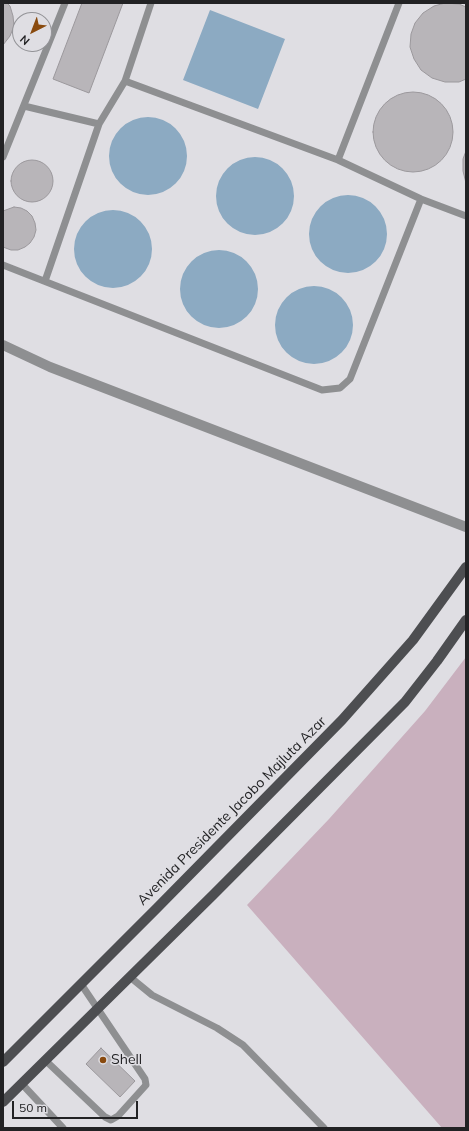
<!DOCTYPE html>
<html>
<head>
<meta charset="utf-8">
<style>
	body { margin:0 }
	#map { position:relative; width:469px; height:1131px; overflow:hidden; background:#dfdee3; font-family:Mulish,sans-serif }
	canvas { display:block }
	.frame { position:absolute; inset:0; border:4px solid #222224; pointer-events:none }
	.north { position:absolute; left:12px; top:12px; width:40px; height:40px; box-sizing:border-box; background:#dfdee3; border:1px solid #939397; border-radius:50%; rotate:222deg; font-size:11px; font-weight:700; line-height:16px; text-align:center; color:#222224 }
	.north::after { content:''; display:block; margin:auto; width:14px; height:18px; background:#894a0e; clip-path:polygon(50% 0,100% 100%,50% 72%,0 100%) }
	.scale { position:absolute; left:12px; top:1101px; width:126px; height:18px; box-sizing:border-box; border:2px solid #222224; border-top:0; padding-left:5px; font-size:12px; line-height:14px; white-space:nowrap; color:#222224; -webkit-text-stroke:3px #dfdee3; paint-order:stroke }
</style>
</head>
<body>
<div id="map">
<canvas width="469" height="1131"></canvas>
<div class="frame"></div>
<div class="north">N</div>
<div class="scale">50 m</div>
</div>
<script>
const ctx = document.querySelector('canvas').getContext('2d');
ctx.lineJoin = 'round';
function fill(path, color) { ctx.fillStyle = color; ctx.fill(path, 'evenodd'); }
const toPath = rows => new Path2D(rows.map(r => 'M' + r).join(''));
function stroke(path, color, width, dash) { ctx.strokeStyle = color; ctx.lineWidth = width; ctx.lineCap = dash ? 'butt' : 'round'; ctx.setLineDash(dash || []); ctx.stroke(path); }
function label(font, color, halo, rows, align = 'center') {
  ctx.font = font + ' Mulish,sans-serif'; ctx.lineWidth = 3; ctx.setLineDash([]); ctx.textBaseline = 'middle'; ctx.strokeStyle = halo; ctx.fillStyle = color; for (const [text, x, y, turn = 0] of rows) {
    ctx.save(); ctx.translate(x, y); ctx.rotate((+turn || 0) * Math.PI / 180); ctx.textAlign = isNaN(turn) ? turn : align; if (halo) ctx.strokeText(text, 0, 0); ctx.fillText(text, 0, 0); ctx.restore();
  }
}
fill(toPath([
	[466,657,466,1128,442,1128,247,905,329,819,425,711]
]), '#c9b0be');
fill(toPath([
	[210,10,285,39,258,109,183,80],
	'109 156a39 39 0 1 1 78 0a39 39 0 1 1-78 0Z',
	'216 196a39 39 0 1 1 78 0a39 39 0 1 1-78 0Z',
	'309 234a39 39 0 1 1 78 0a39 39 0 1 1-78 0Z',
	'74 249a39 39 0 1 1 78 0a39 39 0 1 1-78 0Z',
	'180 289a39 39 0 1 1 78 0a39 39 0 1 1-78 0Z',
	'275 325a39 39 0 1 1 78 0a39 39 0 1 1-78 0Z'
]), '#8caac2');
const building = toPath([
	[3,3,7,3,10,6,13,16,14,26,10,36,3,45,3,3],
	[82,3,123,3,89,93,53,79,82,3],
	[445,3,459,4,466,7,466,79,459,82,445,82,432,78,421,70,414,59,410,47,411,34,415,23,423,13,434,6,445,3],
	'373 132a40 40 0 1 1 80 0a40 40 0 1 1-80 0Z',
	[466,151,466,183,463,171,463,159,466,151],
	'11 181a21 21 0 1 1 42 0a21 21 0 1 1-42 0Z',
	[14,207,21,208,27,211,32,216,35,223,36,230,34,237,30,243,25,247,18,250,11,250,3,247,3,211,14,207],
	[101,1048,135,1081,120,1097,86,1064,101,1048]
]);
fill(building, '#b8b5b9');
stroke(building, '#9b989c', 1);
stroke(toPath([
	[125,81,338,160,421,199,466,216],
	[24,106,99,124],
	[3,157,65,3],
	[338,160,399,3],
	[3,265,322,390,340,388,350,379,421,199],
	[45,281,99,124,125,81,151,3],
	[130,977,152,995,217,1028,243,1045,324,1128],
	[45,1060,105,1117,111,1120,118,1116,146,1085,145,1079,81,984],
	[22,1084,63,1128]
]), '#8e8f91', 7);
stroke(toPath([
	[3,345,50,367,466,527]
]), '#8e8f91', 10);
stroke(toPath([
	[3,1062,157,908,342,720,413,640,466,567],
	[3,1102,213,895,405,702,437,661,466,620]
]), '#4d4e51', 10);
for (const [x, y, r, color] of [
	[103,1060,4,"#894a0e"]
]) { const dot = new Path2D(); dot.arc(x, y, r, 0, 2 * Math.PI); ctx.fillStyle = color; ctx.fill(dot); stroke(dot, '#dfdee3', 1.5); }
label('14px', '#222224', '#dfdee3', [
	["Avenida Presidente Jacobo Majluta Azar",232,811,-45]
]);
label('14px', '#222224', '#dfdee3', [
	["Shell",111,1060]
], 'left');
</script>
</body>
</html>
